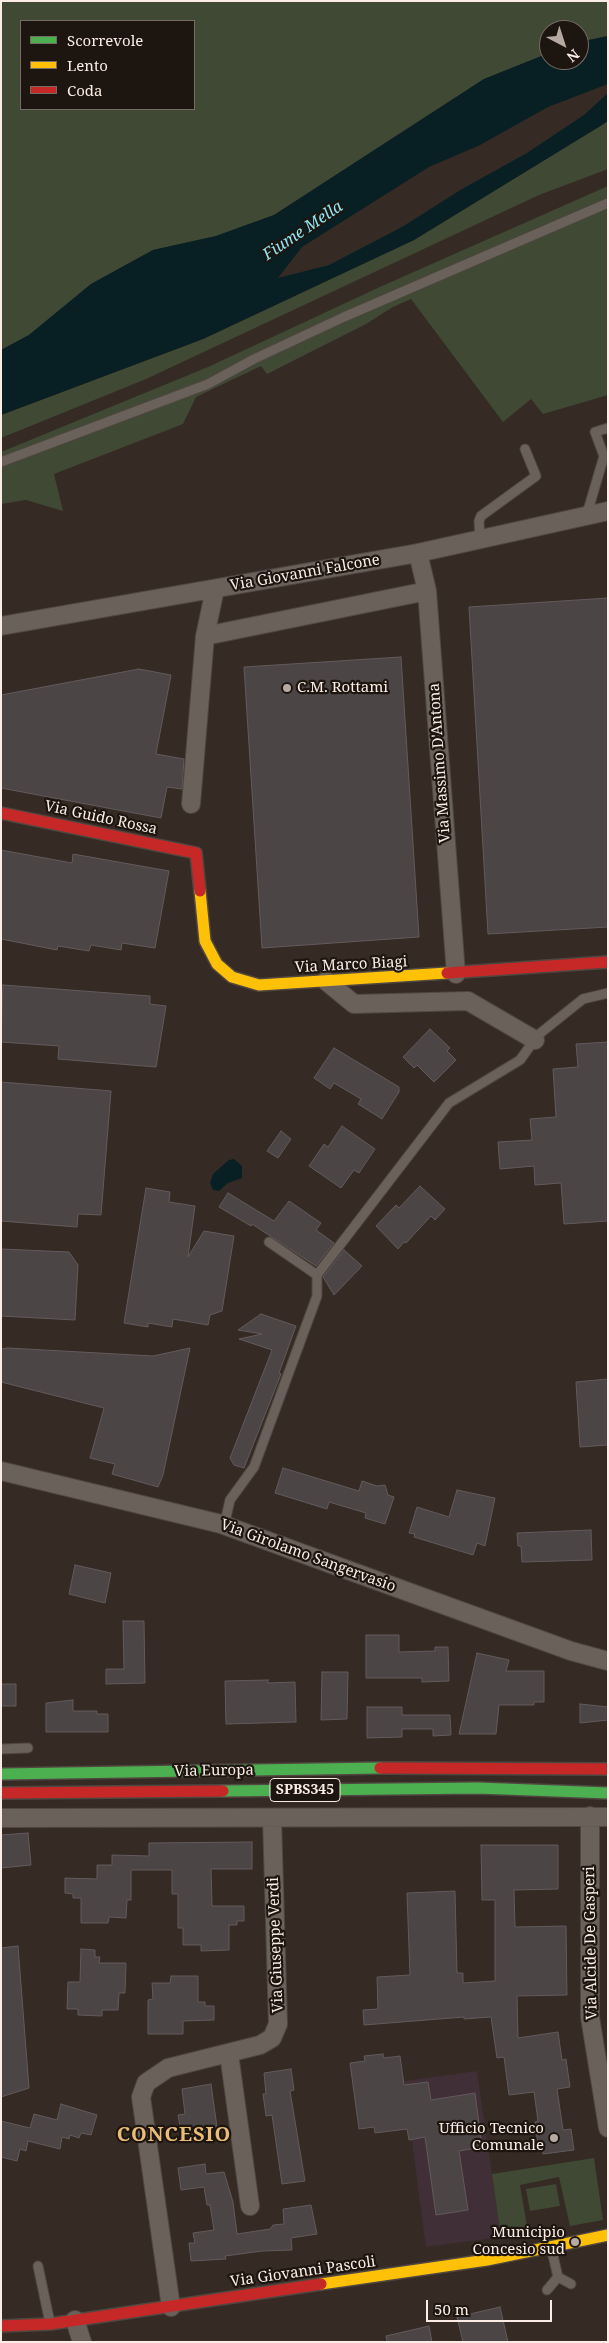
<!DOCTYPE html>
<html>
<head>
<meta charset="utf-8">
<style>
	body { margin:0 }
	#map { position:relative; width:609px; height:2343px; overflow:hidden; background:#352b24; font-family:"Noto Serif",serif }
	canvas { display:block }
	.frame { position:absolute; inset:0; border:2px solid #fbede5; pointer-events:none }
	.legend { position:absolute; left:20px; top:20px; width:175px; height:90px; box-sizing:border-box; background:#1d150f; border:1px solid #766b65; margin:0; padding:6px 9px; list-style:none; font-size:15px; color:#fbede5 }
	.legend li { display:flex; align-items:center; gap:10px; height:25px }
	.legend b { width:25px; border:1px solid #766b65 }
	.north { position:absolute; left:539px; top:20px; width:50px; height:50px; box-sizing:border-box; background:#1d150f; border:1px solid #766b65; border-radius:50%; rotate:140deg; font-size:14px; font-weight:700; line-height:20px; text-align:center; color:#fbede5 }
	.north::after { content:''; display:block; margin:auto; width:18px; height:22px; background:#b6a9a1; clip-path:polygon(50% 0,100% 100%,50% 72%,0 100%) }
	.scale { position:absolute; left:426px; top:2300px; width:126px; height:22px; box-sizing:border-box; border:2px solid #fbede5; border-top:0; padding-left:6px; font-size:15px; line-height:18px; white-space:nowrap; color:#fbede5; -webkit-text-stroke:4px #1d150f; paint-order:stroke }
</style>
</head>
<body>
<div id="map">
<canvas width="609" height="2343"></canvas>
<div class="frame"></div>
<ul class="legend">
<li><b style="height:6px;background:#4caf50"></b>Scorrevole</li>
<li><b style="height:6px;background:#ffc107"></b>Lento</li>
<li><b style="height:6px;background:#c62828"></b>Coda</li>
</ul>
<div class="north">N</div>
<div class="scale">50 m</div>
</div>
<script>
const ctx = document.querySelector('canvas').getContext('2d');
ctx.lineJoin = 'round';
function fill(path, color) { ctx.fillStyle = color; ctx.fill(path, 'evenodd'); }
const toPath = rows => new Path2D(rows.map(r => 'M' + r).join(''));
function stroke(path, color, width, dash) { ctx.strokeStyle = color; ctx.lineWidth = width; ctx.lineCap = dash ? 'butt' : 'round'; ctx.setLineDash(dash || []); ctx.stroke(path); }
function label(font, color, halo, rows, align = 'center') {
  ctx.font = font + ' "Noto Serif",serif'; ctx.lineWidth = 4.5; ctx.setLineDash([]); ctx.textBaseline = 'middle'; ctx.strokeStyle = halo; ctx.fillStyle = color; for (const [text, x, y, turn = 0] of rows) {
    ctx.save(); ctx.translate(x, y); ctx.rotate((+turn || 0) * Math.PI / 180); ctx.textAlign = isNaN(turn) ? turn : align; if (halo) ctx.strokeText(text, 0, 0); ctx.fillText(text, 0, 0); ctx.restore();
  }
}
fill(toPath([
	[477,2071,501,2237,426,2247,404,2081]
]), '#402f36');
fill(toPath([
	[1,1,608,1,608,36,579,42,579,30,549,30,549,53,484,79,274,215,216,236,153,250,91,284,29,335,1,350],
	[21,21,194,21,194,109,21,109],
	[608,121,608,169,539,195,146,379,1,438,1,415,203,339,414,240],
	[608,186,608,395,543,414,531,399,503,422,411,299,393,307,366,324,267,374,261,366,196,397,183,424,54,474,63,511,26,500,1,504,1,452,208,367,382,286],
	[594,2158,603,2220,570,2226,559,2177,520,2185,528,2232,501,2237,492,2174],
	[556,2184,560,2206,530,2211,526,2189]
]), '#3f4934');
fill(toPath([
	[608,36,608,84,548,107,480,145,429,167,302,247,278,278,329,265,402,227,462,189,527,153,584,115,608,93,608,121,602,125,414,240,203,339,1,415,1,350,29,335,91,284,153,250,216,236,274,215,484,79,549,53,549,60,579,60,579,42],
	[234,1159,242,1166,242,1178,228,1183,219,1191,213,1190,210,1183,213,1174,229,1160]
]), '#082024');
const building = toPath([
	[608,598,608,927,488,934,469,607,608,598],
	[401,657,419,937,262,948,244,667,401,657],
	[139,669,171,675,156,754,184,759,182,789,167,787,161,818,1,788,1,695,139,669],
	[1,850,72,863,73,854,169,871,155,948,122,943,121,950,91,945,89,951,58,946,57,950,1,939,1,850],
	[3,985,150,996,150,1004,166,1006,156,1067,58,1059,59,1046,1,1042,3,985],
	[430,1029,450,1048,447,1051,456,1060,434,1082,417,1065,414,1068,403,1057,430,1029],
	[608,1042,608,1221,564,1224,561,1183,535,1185,534,1166,500,1169,498,1142,532,1140,530,1119,556,1117,553,1069,578,1067,576,1044,608,1042],
	[334,1048,399,1087,399,1092,382,1119,358,1104,361,1099,334,1083,330,1089,314,1078,334,1048],
	[1,1082,111,1091,101,1215,78,1214,77,1227,1,1221,1,1082],
	[342,1126,375,1149,359,1173,354,1170,341,1188,309,1166,324,1144,328,1147,342,1126],
	[281,1131,291,1139,278,1158,267,1151,281,1131],
	[420,1186,445,1209,435,1220,431,1216,406,1243,404,1242,398,1249,376,1226,396,1205,399,1208,420,1186],
	[146,1188,170,1192,169,1202,195,1206,188,1257,204,1231,234,1236,222,1311,210,1315,208,1325,173,1319,172,1327,148,1323,148,1327,124,1323,146,1188],
	[228,1193,274,1221,289,1201,321,1223,316,1230,334,1243,316,1266,252,1224,251,1226,219,1207,228,1193],
	[1,1249,69,1252,78,1265,75,1320,1,1316,1,1249],
	[344,1250,362,1266,334,1295,323,1277,344,1250],
	[261,1314,296,1326,279,1373,281,1374,244,1468,234,1465,230,1458,272,1350,239,1339,262,1334,238,1330,261,1314],
	[8,1348,153,1356,190,1348,163,1475,158,1487,112,1474,115,1464,90,1458,104,1408,1,1382,1,1349,8,1348],
	[608,1379,608,1445,580,1447,576,1382,608,1379],
	[283,1468,359,1491,362,1481,377,1486,385,1485,388,1495,394,1497,385,1524,365,1518,366,1513,329,1502,327,1509,275,1493,283,1468],
	[457,1490,495,1498,485,1546,477,1543,473,1555,414,1537,415,1534,409,1533,417,1507,449,1517,457,1490],
	[591,1530,592,1560,522,1562,521,1546,518,1546,517,1533,591,1530],
	[75,1565,111,1573,105,1603,69,1594,75,1565],
	[123,1621,144,1621,145,1683,106,1684,106,1669,124,1669,123,1621],
	[366,1635,399,1635,399,1652,435,1651,435,1647,448,1647,449,1681,422,1682,422,1678,366,1678,366,1635],
	[477,1653,509,1660,506,1671,544,1671,544,1702,534,1702,534,1705,499,1705,496,1734,459,1734,477,1653],
	[322,1672,348,1672,347,1719,321,1720,322,1672],
	[268,1680,268,1683,295,1682,296,1722,226,1724,225,1681,268,1680],
	[1,1684,16,1684,16,1706,1,1706,1,1684],
	[73,1700,73,1711,97,1711,97,1714,108,1714,108,1732,46,1732,46,1703,73,1700],
	[580,1704,608,1707,608,1720,580,1723,580,1704],
	[367,1707,402,1707,402,1715,450,1715,451,1735,433,1736,433,1729,402,1729,402,1737,367,1738,367,1707],
	[28,1833,31,1865,1,1868,1,1835,28,1833],
	[252,1842,252,1869,211,1869,212,1906,244,1906,244,1921,237,1921,237,1925,229,1925,229,1950,201,1951,201,1945,183,1945,183,1928,178,1928,178,1894,172,1894,172,1870,131,1870,131,1900,127,1900,126,1918,109,1917,108,1923,81,1923,81,1898,73,1898,73,1894,65,1893,65,1878,97,1879,97,1865,112,1865,112,1855,149,1856,149,1843,252,1842],
	[481,1845,558,1845,558,1889,514,1890,515,1927,566,1926,567,1995,517,1996,518,2038,558,2032,562,2060,566,2059,570,2087,557,2089,563,2130,571,2129,574,2150,543,2154,542,2145,538,2145,535,2122,538,2121,534,2092,509,2095,504,2057,497,2058,491,2017,464,2019,464,2017,364,2025,363,2010,378,2009,377,1977,410,1975,407,1893,455,1891,457,1973,463,1973,463,1983,495,1981,495,1900,482,1900,481,1845],
	[18,1946,29,2088,1,2097,1,1948,18,1946],
	[81,1949,95,1950,95,1957,100,1957,99,1963,126,1963,125,1993,119,1993,118,2010,102,2010,102,2016,78,2015,78,2009,67,2009,68,1982,80,1982,81,1949],
	[171,1976,198,1976,198,2002,205,2002,205,2006,214,2006,214,2020,183,2021,183,2034,148,2034,148,2000,153,1999,152,1983,170,1983,171,1976],
	[383,2054,384,2058,400,2056,404,2085,428,2082,431,2100,475,2093,482,2147,459,2151,468,2210,436,2215,425,2137,409,2140,407,2129,375,2133,374,2127,359,2129,350,2063,365,2061,364,2056,383,2054],
	[291,2069,294,2090,290,2091,305,2181,282,2184,272,2115,266,2116,263,2094,266,2094,264,2073,291,2069],
	[211,2084,217,2127,207,2128,208,2132,191,2135,190,2131,181,2132,178,2115,185,2114,182,2089,211,2084],
	[61,2104,97,2115,91,2135,81,2133,79,2138,70,2135,69,2139,62,2137,60,2149,28,2141,26,2151,20,2149,17,2161,1,2157,1,2121,30,2128,34,2114,57,2120,61,2104],
	[205,2164,206,2174,224,2172,233,2202,237,2234,270,2229,273,2225,284,2224,283,2209,311,2205,317,2234,291,2238,292,2250,262,2251,225,2256,226,2259,191,2261,189,2243,195,2243,193,2233,214,2230,210,2205,207,2205,204,2187,181,2190,178,2168,205,2164],
	[500,2307,508,2342,463,2342,457,2317,500,2307],
	[429,2326,432,2342,387,2342,386,2336,429,2326]
]);
fill(building, '#4c4545');
stroke(building, '#625a5c', 1);
const lane = toPath([
	[1,462,208,384,254,359,344,317,608,203],
	[584,516,589,507,604,456,595,432,608,428],
	[480,540,479,521,481,516,536,476,525,449],
	[269,1242,317,1275,449,1103,520,1060,538,1035,583,999,608,993],
	[224,1526,230,1500,254,1467,317,1296,317,1275],
	[1,1749,28,1748],
	[551,2247,558,2277,571,2284],
	[38,2266,50,2323],
	[547,2290,558,2277]
]);
const street = toPath([
	[418,553,427,591,456,974],
	[1,626,418,553,608,511],
	[205,636,427,591],
	[191,804,205,636,215,589],
	[326,981,354,1004,468,1001,535,1040],
	[1,1471,221,1524,571,1651,608,1661],
	[590,1816,590,2017,608,2128],
	[1,1818,608,1817],
	[229,2054,250,2206],
	[171,2307,141,2097,146,2083,168,2068,260,2045,272,2038,278,2024,272,1818],
	[75,2320,82,2342]
]);
const fast = toPath([
	[1,1774,380,1768],
	[223,1791,478,1788,608,1793]
]);
const slow = toPath([
	[200,891,205,941,217,964,232,977,259,985,447,973],
	[321,2284,487,2260,608,2235]
]);
const jam = toPath([
	[1,813,196,853,200,891],
	[447,973,608,962],
	[380,1768,608,1769],
	[1,1793,223,1791],
	[1,2326,50,2324,321,2284]
]);
stroke(lane, '#514741', 11);
stroke(street, '#514741', 20);
stroke(fast, '#514741', 14);
stroke(slow, '#514741', 14);
stroke(jam, '#514741', 14);
stroke(lane, '#6a615b', 9);
stroke(street, '#6a615b', 18);
stroke(fast, '#4caf50', 11);
stroke(slow, '#ffc107', 11);
stroke(jam, '#c62828', 11);
for (const [x, y, r, color] of [
	[287,688,5,"#b6a9a1"],
	[554,2138,5,"#b6a9a1"],
	[575,2242,5,"#b6a9a1"]
]) { const dot = new Path2D(); dot.arc(x, y, r, 0, 2 * Math.PI); ctx.fillStyle = color; ctx.fill(dot); stroke(dot, '#1d150f', 2); }
for (const [x, y, w] of [
	[305,1790,70]
]) { const box = new Path2D(); box.roundRect(x - w / 2, y - 11.5, w, 23, 4); ctx.fillStyle = '#1d150f'; ctx.fill(box); stroke(box, '#fbede5', 1); }
label('bold 14px', '#fbede5', null, [
	["SPBS345",305,1790]
]);
label('15px', '#fbede5', '#1d150f', [
	["Via Giovanni Falcone",305,573,-10],
	["Via Massimo D'Antona",440,763,-94],
	["Via Guido Rossa",101,818,12],
	["Via Marco Biagi",351,965,-3],
	["Via Girolamo Sangervasio",308,1556,20],
	["Via Europa",214,1771,-1],
	["Via Alcide De Gasperi",591,1943,-91],
	["Via Giuseppe Verdi",276,1945,-92],
	["Via Giovanni Pascoli",303,2272,-8]
]);
label('15px', '#fbede5', '#1d150f', [
	["C.M. Rottami",297,688,"left"],
	["Ufficio Tecnico",544,2129],
	["Comunale",544,2146],
	["Municipio",565,2233],
	["Concesio sud",565,2250]
], 'right');
label('italic 16px', '#8ee6f6', '#1d150f', [
	["Fiume Mella",303,231,-34]
]);
ctx.letterSpacing = '1px';
label('bold 20px', '#eabc79', '#1d150f', [
	["CONCESIO",174,2135]
]);
ctx.letterSpacing = '0px';
</script>
</body>
</html>
